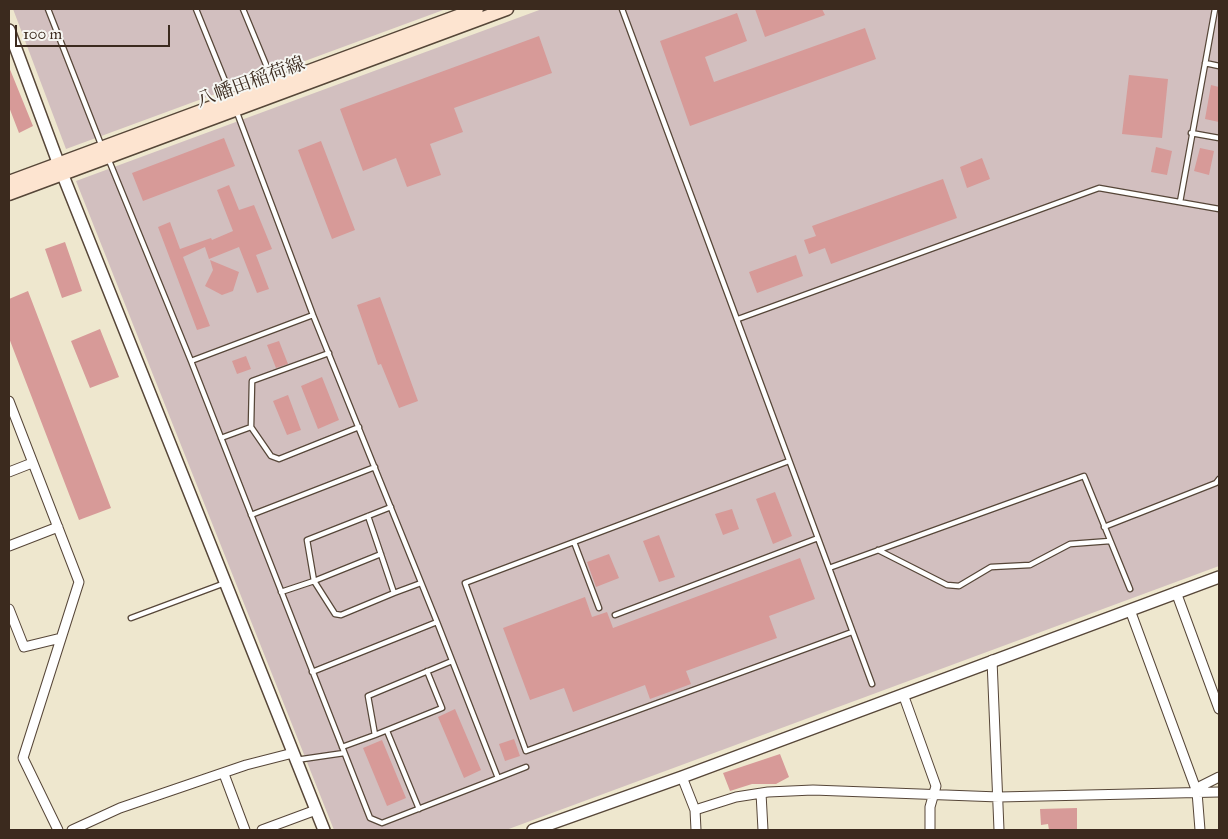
<!DOCTYPE html>
<html>
<head>
<meta charset="utf-8">
<style>
	body { margin:0 }
	#map { position:relative; width:1228px; height:839px; overflow:hidden; background:#eee7ce; font-family:"IM FELL Great Primer",serif }
	canvas { display:block }
	.frame { position:absolute; inset:0; border:10px solid #3b2a1e; pointer-events:none }
	.scale { position:absolute; left:15px; top:25px; width:155px; height:22px; box-sizing:border-box; border:2px solid #3b2a1e; border-top:0; padding-left:6px; font-size:15px; line-height:18px; white-space:nowrap; color:#3b2a1e; -webkit-text-stroke:4px #f6f6f2; paint-order:stroke }
</style>
</head>
<body>
<div id="map">
<canvas width="1228" height="839"></canvas>
<div class="frame"></div>
<div class="scale">100 m</div>
</div>
<script>
const ctx = document.querySelector('canvas').getContext('2d');
ctx.lineJoin = 'round';
function fill(path, color) { ctx.fillStyle = color; ctx.fill(path, 'evenodd'); }
const toPath = rows => new Path2D(rows.map(r => 'M' + r).join(''));
function stroke(path, color, width, dash) { ctx.strokeStyle = color; ctx.lineWidth = width; ctx.lineCap = dash ? 'butt' : 'round'; ctx.setLineDash(dash || []); ctx.stroke(path); }
function label(font, color, halo, rows, align = 'center') {
  ctx.font = font + ' "IM FELL Great Primer","Noto Serif JP",serif'; ctx.lineWidth = 4; ctx.setLineDash([]); ctx.textBaseline = 'middle'; ctx.strokeStyle = halo; ctx.fillStyle = color; for (const [text, x, y, turn = 0] of rows) {
    ctx.save(); ctx.translate(x, y); ctx.rotate((+turn || 0) * Math.PI / 180); ctx.textAlign = isNaN(turn) ? turn : align; if (halo) ctx.strokeText(text, 0, 0); ctx.fillText(text, 0, 0); ctx.restore();
  }
}
fill(toPath([
	[13,9,446,9,66,149],
	[542,9,1219,9,1219,566,506,830,334,830,76,181]
]), '#d2bfbf');
fill(toPath([
	[755,9,822,9,825,15,765,37],
	[737,13,747,41,705,57,714,82,865,28,876,59,690,126,660,41],
	[539,36,552,73,454,108,463,132,430,144,441,175,407,187,396,158,363,171,340,109],
	[9,67,33,126,19,133,9,107],
	[1129,75,1168,79,1162,138,1122,134],
	[1211,85,1219,87,1219,122,1205,119],
	[224,138,235,166,143,201,132,173],
	[321,141,355,230,332,239,298,150],
	[1156,147,1172,151,1167,175,1151,172],
	[1200,148,1214,151,1209,175,1194,171],
	[982,158,990,179,967,188,960,167],
	[943,179,957,218,831,264,825,248,809,254,804,240,816,236,812,226],
	[229,185,239,210,254,205,272,249,256,255,269,289,257,293,239,247,209,259,205,247,183,257,210,326,197,330,158,227,170,222,180,249,211,238,212,240,233,231,217,190],
	[65,242,82,291,62,298,45,249],
	[796,255,803,276,757,293,749,272],
	[210,260,239,272,233,291,222,295,205,286,213,270],
	[28,291,111,508,79,520,9,338,9,299],
	[380,297,418,401,399,408,381,364,378,365,357,305],
	[100,329,119,377,90,388,71,341],
	[279,341,288,364,276,368,267,345],
	[246,356,251,369,237,374,232,361],
	[322,377,339,420,318,429,301,386],
	[288,395,301,430,287,435,273,401],
	[775,492,792,536,773,544,756,499],
	[732,509,739,529,723,535,715,514],
	[659,535,675,577,659,582,643,541],
	[609,554,619,578,596,587,587,562],
	[800,558,815,599,769,616,777,638,686,671,691,684,650,699,645,685,573,712,564,688,530,700,503,628,585,597,592,617,607,612,613,628],
	[455,709,481,770,464,778,438,717],
	[514,739,520,756,505,761,499,744],
	[382,740,406,798,387,806,363,748],
	[780,754,789,777,776,784,752,784,730,791,723,773],
	[1077,808,1077,830,1049,830,1048,824,1041,825,1040,809]
]), '#d79a98');
const service = toPath([
	[48,9,102,147],
	[196,9,232,98],
	[243,9,274,84],
	[622,9,872,684],
	[1205,63,1219,66],
	[236,110,313,315,437,622,312,672],
	[1191,133,1219,138],
	[108,158,191,361,370,818,382,823,498,778],
	[1180,202,1215,9],
	[738,319,1099,188,1219,209],
	[191,361,313,315],
	[251,427,271,456,279,459,359,427],
	[221,438,251,427,252,381,329,353],
	[789,461,465,583,526,751,852,632],
	[251,515,375,467],
	[368,516,394,593,421,583],
	[1104,527,1216,483,1219,479],
	[574,542,599,608],
	[878,550,947,585,959,586,991,567,1030,565,1070,544,1110,541],
	[381,554,314,581,335,614,341,615,394,593],
	[829,568,1084,476,1130,589],
	[281,592,314,581,307,540,391,507],
	[615,615,818,538],
	[131,618,225,583],
	[437,622,498,778,526,767],
	[387,731,419,809],
	[375,735,442,708,427,671],
	[342,747,375,735,368,696,452,661],
	[296,760,344,753]
]);
const minor = toPath([
	[9,401,79,582,23,758,58,830],
	[9,472,32,463],
	[9,546,58,527],
	[1176,592,1219,709],
	[9,609,24,647,61,638],
	[1130,610,1197,792,1200,830],
	[992,660,999,830],
	[903,694,936,786,930,807,930,830],
	[224,774,245,830],
	[682,777,695,810,696,830],
	[1197,792,1201,786,1219,777],
	[761,793,763,830],
	[695,810,736,797,768,792,813,790,999,797,1219,792],
	[72,830,120,808,246,765,293,753],
	[262,830,316,810]
]);
const tertiary = toPath([
	[9,30,62,173,324,830],
	[533,830,682,777,1219,577]
]);
const secondary = toPath([
	[9,182,477,9],
	[9,194,507,9]
]);
stroke(service, '#564638', 7);
stroke(minor, '#564638', 11);
stroke(tertiary, '#564638', 14);
stroke(secondary, '#564638', 15);
stroke(service, '#fff', 4.5);
stroke(minor, '#fff', 9);
stroke(tertiary, '#fff', 11);
stroke(secondary, '#fde4d0', 12);
label('19px', '#3b2a1e', '#f6f6f2', [
	["八幡田稲荷線",251,83,-20]
]);
</script>
</body>
</html>
